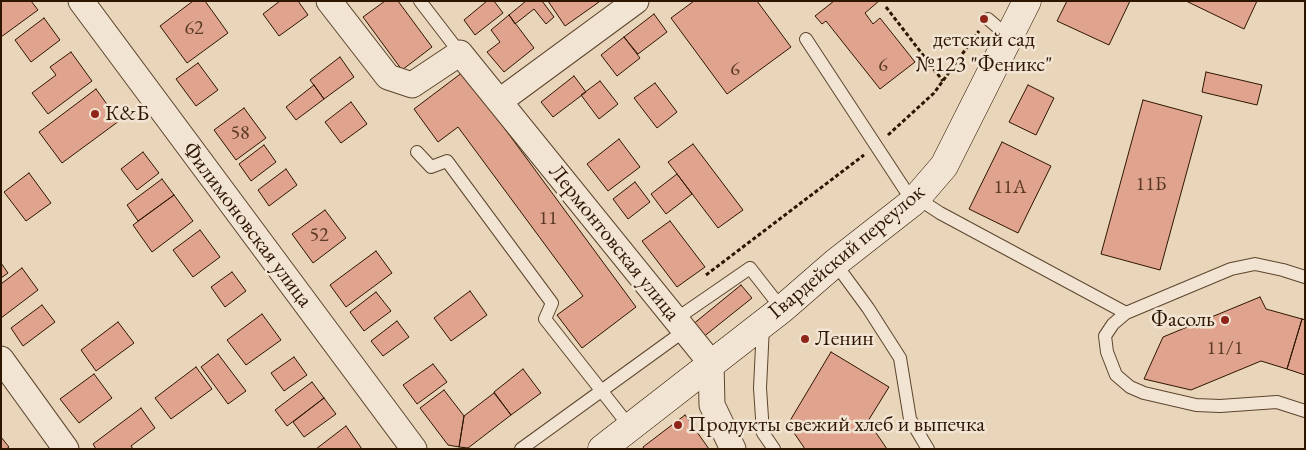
<!DOCTYPE html>
<html>
<head>
<meta charset="utf-8">
<style>
	body { margin:0 }
	#map { position:relative; width:1306px; height:450px; overflow:hidden; background:#e9d5b9; font-family:"EB Garamond",serif }
	canvas { display:block }
	.frame { position:absolute; inset:0; border:2px solid #2e1500; pointer-events:none }
</style>
</head>
<body>
<div id="map">
<canvas width="1306" height="450"></canvas>
<div class="frame"></div>
</div>
<script>
const ctx = document.querySelector('canvas').getContext('2d');
ctx.lineJoin = 'round';
function fill(path, color) { ctx.fillStyle = color; ctx.fill(path, 'evenodd'); }
const toPath = rows => new Path2D(rows.map(r => 'M' + r).join(''));
function stroke(path, color, width, dash) { ctx.strokeStyle = color; ctx.lineWidth = width; ctx.lineCap = dash ? 'butt' : 'round'; ctx.setLineDash(dash || []); ctx.stroke(path); }
function label(font, color, halo, rows, align = 'center') {
  ctx.font = font + ' "EB Garamond",serif'; ctx.lineWidth = 5; ctx.setLineDash([]); ctx.textBaseline = 'middle'; ctx.strokeStyle = halo; ctx.fillStyle = color; for (const [text, x, y, turn = 0] of rows) {
    ctx.save(); ctx.translate(x, y); ctx.rotate((+turn || 0) * Math.PI / 180); ctx.textAlign = isNaN(turn) ? turn : align; if (halo) ctx.strokeText(text, 0, 0); ctx.fillText(text, 0, 0); ctx.restore();
  }
}
const building = toPath([
	[3,1,31,1,38,10,1,37,1,3,3,1],
	[193,1,205,1,228,33,187,63,160,26,193,1],
	[280,1,298,1,308,15,279,36,263,14,280,1],
	[385,1,398,1,432,47,402,70,363,17,385,1],
	[487,1,494,1,503,13,475,35,464,20,487,1],
	[526,1,542,1,554,17,546,24,534,9,515,24,509,15,526,1],
	[548,1,598,1,599,2,565,26,548,1],
	[694,1,757,1,791,47,727,94,671,18,694,1],
	[834,1,879,1,865,13,873,24,880,18,915,62,880,89,826,21,822,24,815,16,834,1],
	[1067,1,1130,1,1109,45,1057,21,1067,1],
	[1186,1,1257,1,1244,29,1186,1],
	[654,14,667,32,638,54,624,37,654,14],
	[509,15,534,48,504,72,487,52,500,42,491,30,509,15],
	[44,18,60,40,31,62,15,40,44,18],
	[624,37,640,58,617,76,601,55,624,37],
	[71,52,92,81,48,114,32,93,56,75,50,67,71,52],
	[340,57,354,77,324,99,310,80,340,57],
	[198,63,218,90,196,106,176,79,198,63],
	[463,72,636,307,582,348,557,315,583,296,458,127,438,142,414,109,463,72],
	[1206,72,1262,85,1257,105,1202,92,1206,72],
	[574,76,586,92,553,117,541,102,574,76],
	[600,81,618,104,599,119,581,95,600,81],
	[655,83,677,112,657,128,634,98,655,83],
	[314,85,324,99,296,120,286,107,314,85],
	[1028,85,1054,98,1036,135,1009,122,1028,85],
	[96,89,119,121,62,163,39,132,96,89],
	[1143,100,1202,116,1160,270,1101,254,1143,100],
	[351,102,367,124,341,143,325,122,351,102],
	[244,108,266,138,236,160,214,130,244,108],
	[619,139,640,167,608,191,587,164,619,139],
	[1002,142,1051,166,1018,233,969,209,1002,142],
	[693,144,743,210,718,228,668,162,693,144],
	[264,145,276,162,251,181,239,164,264,145],
	[143,152,159,173,137,190,121,169,143,152],
	[286,169,297,185,269,206,258,190,286,169],
	[29,173,51,203,26,221,4,192,29,173],
	[677,174,692,194,666,214,651,194,677,174],
	[162,179,174,195,138,221,127,205,162,179],
	[635,182,650,202,628,219,613,199,635,182],
	[174,195,193,221,152,252,133,225,174,195],
	[325,210,346,238,313,263,292,234,325,210],
	[670,221,705,267,677,287,642,241,670,221],
	[200,230,220,257,193,277,173,250,200,230],
	[376,251,392,273,346,307,330,285,376,251],
	[1,263,8,273,1,278,1,263],
	[22,268,38,290,1,318,1,284,22,268],
	[232,272,246,291,225,307,211,287,232,272],
	[741,285,752,298,702,338,692,325,741,285],
	[470,291,487,315,451,341,434,318,470,291],
	[376,292,391,311,364,331,350,312,376,292],
	[1260,297,1266,309,1302,319,1287,369,1261,361,1191,390,1144,379,1163,337,1260,297],
	[42,305,55,322,23,346,11,328,42,305],
	[262,314,281,340,246,365,227,340,262,314],
	[1302,319,1305,320,1305,375,1287,369,1302,319],
	[397,321,409,337,383,356,371,341,397,321],
	[118,322,134,343,96,371,81,350,118,322],
	[831,352,889,387,868,421,887,449,805,449,788,424,831,352],
	[218,354,246,391,228,404,201,367,218,354],
	[294,357,307,375,284,391,271,373,294,357],
	[433,364,447,382,417,404,403,385,433,364],
	[196,367,212,389,171,419,155,398,196,367],
	[523,369,541,393,511,415,494,392,523,369],
	[94,374,112,398,79,423,60,399,94,374],
	[312,382,324,398,287,426,275,410,312,382],
	[444,390,464,416,459,447,448,445,420,408,444,390],
	[494,393,511,415,468,448,459,447,464,416,494,393],
	[324,398,336,414,304,437,293,422,324,398],
	[141,408,155,428,131,446,133,449,96,449,93,444,141,408],
	[685,415,709,449,644,449,643,447,685,415],
	[346,426,362,449,316,449,346,426],
	[1,437,9,447,6,449,1,449,1,437]
]);
fill(building, '#e0a48e');
stroke(building, '#2e1500', 1);
const lane = toPath([
	[420,1,460,53],
	[988,19,1009,37],
	[806,39,913,202],
	[417,152,431,167,447,161,552,303,545,319,630,427],
	[917,198,940,213,1126,313],
	[835,263,868,308,900,358,910,419,928,449],
	[1305,277,1283,270,1255,264,1231,269,1126,313,1113,324,1105,336,1107,352,1116,375,1130,387,1144,393,1196,405,1220,406,1277,402,1305,411],
	[676,319,750,268,782,309],
	[763,326,760,388,763,433,774,449],
	[521,449,684,331]
]);
const street = toPath([
	[81,1,414,449],
	[329,1,388,77,412,85,460,53,711,363,712,405,733,449],
	[500,101,636,1],
	[1,359,66,449]
]);
const secondary = toPath([
	[602,449,782,309,835,263,913,202,944,166,1027,1]
]);
stroke(lane, '#5d452e', 14);
stroke(street, '#5d452e', 27);
stroke(secondary, '#2e1500', 29);
stroke(toPath([
	[886,7,943,81],
	[888,135,934,93,979,31],
	[706,275,864,155]
]), '#2e1500', 3, [4, 2.5]);
stroke(lane, '#f1e4d2', 12);
stroke(street, '#f1e4d2', 25);
stroke(secondary, '#f1e4d2', 28);
for (const [x, y, r, color] of [
	[984,19,5,"#8f2418"],
	[95,114,5,"#8f2418"],
	[1225,320,5,"#8f2418"],
	[805,339,5,"#8f2418"],
	[678,425,5,"#8f2418"]
]) { const dot = new Path2D(); dot.arc(x, y, r, 0, 2 * Math.PI); ctx.fillStyle = color; ctx.fill(dot); stroke(dot, '#f1e4d2', 2); }
label('20px', '#5a3924', null, [
	["62",194,29],
	["6",883,66],
	["6",735,70],
	["58",240,134],
	["11Б",1151,185],
	["11А",1010,188],
	["11",548,219],
	["52",319,236],
	["11/1",1225,349]
]);
label('22px', '#2e1500', '#f1e4d2', [
	["детский сад",984,40,"center"],
	["№123 \"Феникс\"",984,65,"center"],
	["К&Б",105,114],
	["Фасоль",1215,320,"right"],
	["Ленин",815,339],
	["Продукты свежий хлеб и выпечка",688,425]
], 'left');
label('22px', '#2e1500', '#f1e4d2', [
	["Филимоновская улица",247,225,53],
	["Лермонтовская улица",614,243,51],
	["Гвардейский переулок",847,252,-40]
]);
</script>
</body>
</html>
